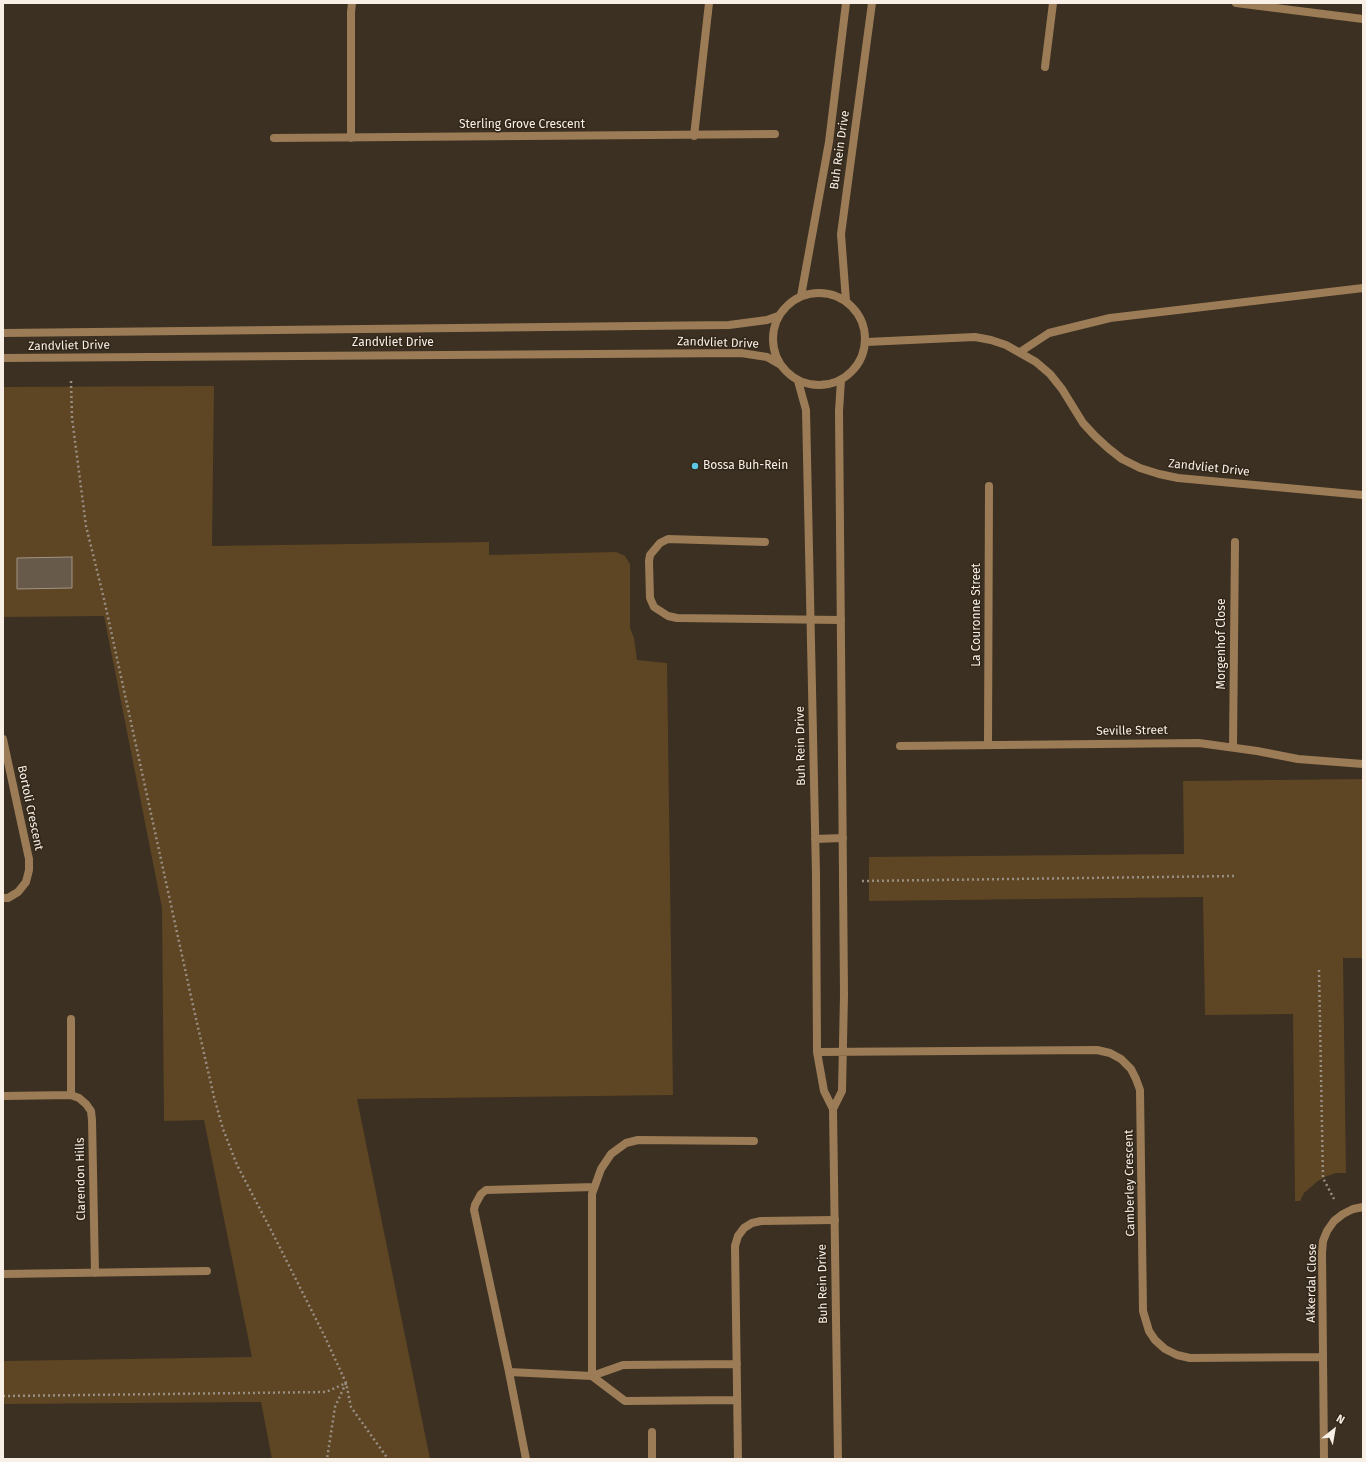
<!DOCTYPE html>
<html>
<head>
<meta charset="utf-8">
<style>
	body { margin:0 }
	#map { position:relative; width:1366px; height:1462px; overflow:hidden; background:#3b3021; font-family:"Fira Sans",sans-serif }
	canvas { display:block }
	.frame { position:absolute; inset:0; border:4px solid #f8f0e7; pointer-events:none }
	.north { position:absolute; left:1314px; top:1410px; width:40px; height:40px; -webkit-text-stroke:3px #312618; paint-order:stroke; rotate:31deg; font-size:11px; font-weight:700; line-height:16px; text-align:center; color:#f8f0e7 }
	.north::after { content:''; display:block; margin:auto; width:14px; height:18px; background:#f8f0e7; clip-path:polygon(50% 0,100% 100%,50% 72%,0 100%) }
</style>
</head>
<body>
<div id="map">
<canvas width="1366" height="1462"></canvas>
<div class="frame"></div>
<div class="north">N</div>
</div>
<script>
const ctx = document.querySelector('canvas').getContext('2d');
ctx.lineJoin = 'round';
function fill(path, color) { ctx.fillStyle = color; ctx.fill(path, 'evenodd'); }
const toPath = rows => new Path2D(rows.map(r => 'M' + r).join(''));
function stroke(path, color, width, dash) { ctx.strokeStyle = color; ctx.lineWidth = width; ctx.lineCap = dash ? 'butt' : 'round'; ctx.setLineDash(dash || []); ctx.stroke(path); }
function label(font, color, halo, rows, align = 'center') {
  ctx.font = font + ' "Fira Sans",sans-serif'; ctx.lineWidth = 3; ctx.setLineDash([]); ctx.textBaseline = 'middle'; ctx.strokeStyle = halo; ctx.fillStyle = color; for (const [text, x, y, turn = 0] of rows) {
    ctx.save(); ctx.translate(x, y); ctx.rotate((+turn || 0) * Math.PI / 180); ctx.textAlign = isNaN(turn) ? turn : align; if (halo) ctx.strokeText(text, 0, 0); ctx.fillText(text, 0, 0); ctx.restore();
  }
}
fill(toPath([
	[214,386,212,546,489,542,489,555,616,552,625,556,630,564,630,628,634,638,637,660,667,663,673,1095,357,1099,430,1459,272,1459,261,1402,3,1404,3,1361,252,1357,204,1120,164,1121,162,908,104,616,3,617,3,387],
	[1363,779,1363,958,1343,958,1346,1173,1336,1173,1327,1176,1318,1181,1304,1193,1300,1201,1295,1201,1293,1014,1205,1015,1203,897,869,901,869,857,1184,854,1183,781]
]), '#5e4524');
const building = toPath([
	[72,557,72,588,17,589,17,558,72,557]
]);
fill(building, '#675a4b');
stroke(building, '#a29483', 1);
stroke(toPath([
	[71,381,72,418,86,526,104,599,192,1001,214,1097,223,1129,237,1165,272,1232,325,1337,346,1383,351,1407,388,1459],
	[862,881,1234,876],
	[1319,970,1323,1178,1334,1199],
	[3,1396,326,1392,346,1383,335,1407,327,1459]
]), '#988f83', 2.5, [2, 3]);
stroke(toPath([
	[1020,352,1049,333,1110,318,1363,288],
	[765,542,668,539,660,543,650,555,649,561,650,598,654,607,668,616,677,618,841,620],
	[71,1095,71,1019],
	[3,1096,71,1095,79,1098,86,1104,91,1111,92,1120,95,1273],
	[3,1274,207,1271],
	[509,1372,592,1376,623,1365,737,1364],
	[592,1376,592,1194,601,1169,611,1154,626,1143,638,1140,754,1141],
	[592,1376,625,1401,737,1400],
	[652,1432,652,1459],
	[526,1459,509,1372,474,1210,475,1205,481,1194,486,1190,594,1187],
	[738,1459,735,1246,738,1236,744,1228,752,1223,761,1221,835,1220]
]), '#9c7c57', 8);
stroke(toPath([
	[1236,3,1363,19],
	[1045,67,1053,3],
	[694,136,709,3],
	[274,138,775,134],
	[351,138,351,12,352,3],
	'773 339a46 46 0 1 1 92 0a46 46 0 1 1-92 0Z',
	[801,296,829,142,846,3],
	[846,301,841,234,872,3],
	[3,333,729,325,767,320,778,316],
	[866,342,975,337,991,340,1006,345,1036,362,1050,374,1062,389,1083,423,1095,436,1108,448,1122,459,1140,468,1159,474,1178,478,1363,495],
	[3,358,741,353,767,357,781,365],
	[798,381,806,410,816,874,817,1052,824,1091,833,1109],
	[3,739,29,859,29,870,26,882,18,892,8,898,3,898],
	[988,745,989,486],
	[900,746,1199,743,1257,751,1298,759,1363,764],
	[1233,747,1235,542],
	[815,839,843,838],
	[817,1052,1097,1050,1110,1053,1121,1059,1131,1069,1136,1079,1140,1090,1143,1311,1149,1331,1155,1340,1165,1349,1177,1355,1190,1358,1323,1357,1324,1459],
	[1323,1357,1322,1253,1323,1241,1327,1231,1334,1221,1343,1214,1353,1209,1363,1207],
	[838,1459,833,1109,842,1091,844,995,839,411,841,380]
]), '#9c7c57', 8);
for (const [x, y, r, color] of [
	[695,466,4,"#5dc7e8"]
]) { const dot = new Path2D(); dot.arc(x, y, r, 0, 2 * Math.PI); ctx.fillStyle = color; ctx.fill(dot); stroke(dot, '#312618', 1.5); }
label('12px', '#f8f0e7', '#312618', [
	["Sterling Grove Crescent",522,125],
	["Buh Rein Drive",840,150,-82],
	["Zandvliet Drive",393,343],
	["Zandvliet Drive",718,343,2],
	["Zandvliet Drive",69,346,-1],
	["Zandvliet Drive",1209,468,6],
	["La Couronne Street",977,615,-90],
	["Morgenhof Close",1222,644,-90],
	["Seville Street",1132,731,-1],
	["Buh Rein Drive",801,746,-91],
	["Bortoli Crescent",30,808,78],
	["Clarendon Hills",81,1179,-91],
	["Camberley Crescent",1130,1183,-91],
	["Akkerdal Close",1312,1283,-89],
	["Buh Rein Drive",823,1284,-91]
]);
label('12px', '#f8f0e7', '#312618', [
	["Bossa Buh-Rein",703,466]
], 'left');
</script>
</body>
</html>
